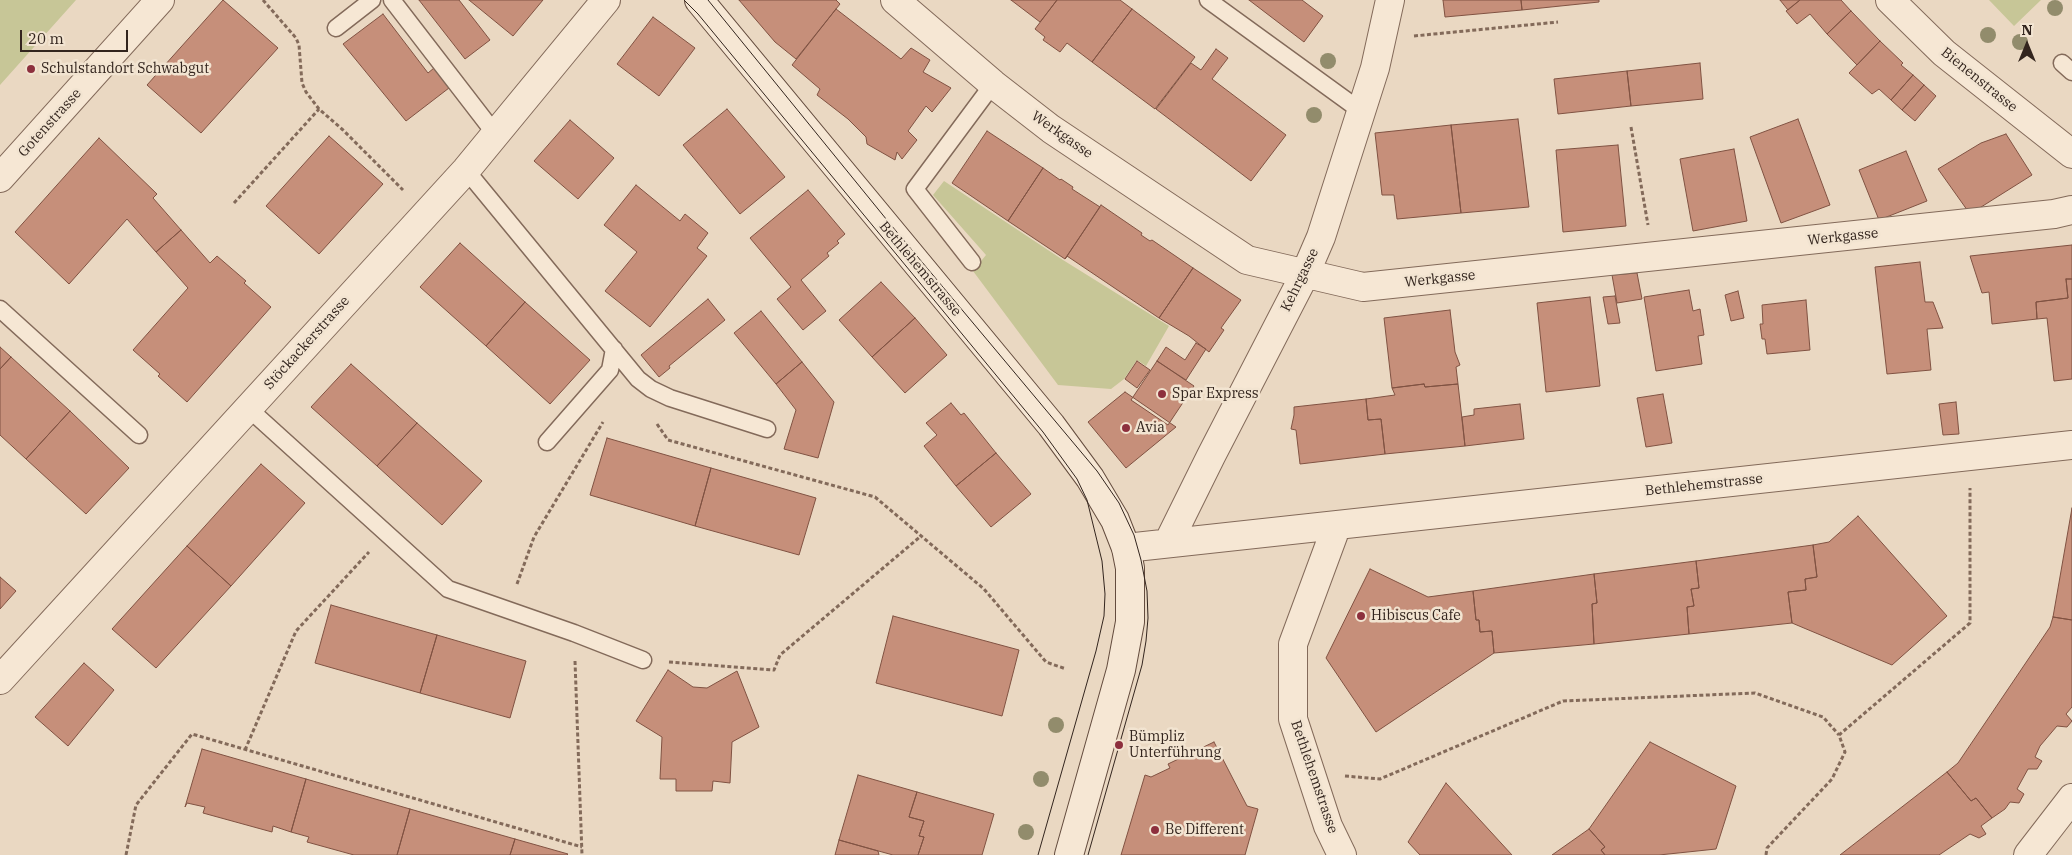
<!DOCTYPE html>
<html>
<head>
<meta charset="utf-8">
<style>
	body { margin:0 }
	#map { position:relative; width:2072px; height:855px; overflow:hidden; background:#ead8c2; font-family:"IBM Plex Serif",serif }
	canvas { display:block }
	.north { position:absolute; left:2002px; top:20px; width:50px; height:50px; -webkit-text-stroke:4px #f2e4d1; paint-order:stroke; rotate:0deg; font-size:14px; font-weight:700; line-height:20px; text-align:center; color:#33251e }
	.north::after { content:''; display:block; margin:auto; width:18px; height:22px; background:#33251e; clip-path:polygon(50% 0,100% 100%,50% 72%,0 100%) }
	.scale { position:absolute; left:20px; top:30px; width:108px; height:22px; box-sizing:border-box; border:2px solid #33251e; border-top:0; padding-left:6px; font-size:15px; line-height:18px; white-space:nowrap; color:#33251e; -webkit-text-stroke:4px #f2e4d1; paint-order:stroke }
</style>
</head>
<body>
<div id="map">
<canvas width="2072" height="855"></canvas>
<div class="north">N</div>
<div class="scale">20 m</div>
</div>
<script>
const ctx = document.querySelector('canvas').getContext('2d');
ctx.lineJoin = 'round';
function fill(path, color) { ctx.fillStyle = color; ctx.fill(path, 'evenodd'); }
const toPath = rows => new Path2D(rows.map(r => 'M' + r).join(''));
function stroke(path, color, width, dash) { ctx.strokeStyle = color; ctx.lineWidth = width; ctx.lineCap = dash ? 'butt' : 'round'; ctx.setLineDash(dash || []); ctx.stroke(path); }
function label(font, color, halo, rows, align = 'center') {
  ctx.font = font + ' "IBM Plex Serif",serif'; ctx.lineWidth = 5; ctx.setLineDash([]); ctx.textBaseline = 'middle'; ctx.strokeStyle = halo; ctx.fillStyle = color; for (const [text, x, y, turn = 0] of rows) {
    ctx.save(); ctx.translate(x, y); ctx.rotate((+turn || 0) * Math.PI / 180); ctx.textAlign = isNaN(turn) ? turn : align; if (halo) ctx.strokeText(text, 0, 0); ctx.fillText(text, 0, 0); ctx.restore();
  }
}
fill(toPath([
	[0,0,76,0,0,85],
	[1989,0,2041,0,2014,26],
	[944,181,1063,260,1169,326,1146,366,1137,360,1124,379,1111,389,1058,385,973,271,986,255,933,195]
]), '#c7c697');
const building = toPath([
	[223,0,278,48,201,133,147,85,223,0],
	[419,0,459,0,490,40,465,59,419,0],
	[469,0,543,0,513,36,469,0],
	[739,0,836,0,840,4,796,59,775,42,739,0],
	[1011,0,1057,0,1040,22,1011,0],
	[1057,0,1120,0,1132,9,1092,62,1067,43,1060,52,1043,40,1045,37,1035,29,1057,0],
	[1249,0,1302,0,1323,16,1304,42,1249,0],
	[1443,0,1521,0,1522,10,1445,17,1443,0],
	[1521,0,1599,0,1599,2,1522,10,1521,0],
	[1780,0,1800,0,1788,10,1780,0],
	[1800,0,1841,0,1851,11,1827,34,1810,14,1797,24,1786,11,1800,0],
	[836,9,901,59,911,48,930,60,923,72,951,88,932,112,926,106,908,131,917,140,902,159,897,152,895,160,867,144,866,137,848,119,817,95,820,89,792,65,836,9],
	[1132,9,1195,57,1155,109,1092,62,1132,9],
	[1851,11,1880,41,1857,65,1827,34,1851,11],
	[383,14,428,73,434,68,449,88,406,121,343,44,383,14],
	[653,17,695,48,659,96,617,64,653,17],
	[1880,41,1903,63,1901,65,1913,75,1891,100,1879,89,1872,94,1849,73,1880,41],
	[1216,49,1228,58,1212,79,1286,135,1251,181,1156,109,1191,63,1201,70,1216,49],
	[1700,63,1703,99,1631,106,1627,71,1700,63],
	[1627,71,1631,106,1558,114,1554,79,1627,71],
	[1913,75,1924,85,1902,110,1891,100,1913,75],
	[1924,85,1936,96,1915,121,1902,110,1924,85],
	[727,109,785,177,740,214,683,145,727,109],
	[1518,119,1529,207,1461,213,1451,125,1518,119],
	[1798,119,1830,205,1781,223,1750,137,1798,119],
	[570,120,614,158,578,199,534,161,570,120],
	[1451,125,1461,213,1397,219,1394,195,1382,195,1375,133,1451,125],
	[987,131,1043,168,1008,221,952,183,987,131],
	[2006,134,2032,175,1970,214,1938,169,1981,143,2006,134],
	[329,136,383,184,319,254,266,206,329,136],
	[99,138,157,194,153,198,181,230,156,252,127,219,69,284,15,232,99,138],
	[1618,145,1626,226,1563,232,1556,150,1618,145],
	[1734,149,1747,221,1693,231,1680,159,1734,149],
	[1906,151,1927,201,1879,220,1859,170,1906,151],
	[1043,168,1060,180,1061,179,1073,187,1072,189,1100,207,1065,259,1008,221,1043,168],
	[636,185,680,221,685,214,708,233,697,248,707,256,650,327,605,291,637,252,604,225,636,185],
	[808,190,845,234,837,241,839,243,827,253,829,256,801,280,826,311,803,330,777,299,791,287,750,238,808,190],
	[1101,205,1142,233,1141,235,1150,241,1152,240,1193,268,1159,318,1067,256,1065,259,1101,205],
	[181,230,210,263,217,256,246,281,244,283,271,307,187,402,158,376,160,374,133,350,188,288,156,252,181,230],
	[460,243,525,302,486,346,420,287,460,243],
	[2072,245,2072,279,2066,279,2068,298,2036,302,2037,319,1992,324,1989,292,1982,293,1970,256,2072,245],
	[1920,262,1925,302,1933,302,1943,328,1927,329,1931,370,1887,374,1875,267,1920,262],
	[1193,268,1241,300,1221,328,1224,330,1209,352,1189,336,1159,318,1193,268],
	[1637,273,1642,299,1617,303,1612,275,1637,273],
	[2066,279,2072,279,2072,379,2054,381,2047,318,2037,319,2036,302,2068,298,2066,279],
	[881,282,915,318,872,357,839,320,881,282],
	[1689,290,1693,311,1700,309,1704,335,1698,336,1702,364,1656,371,1644,297,1689,290],
	[1738,291,1744,318,1731,321,1725,295,1738,291],
	[1615,296,1620,323,1608,324,1603,297,1615,296],
	[1590,297,1600,386,1546,392,1537,303,1590,297],
	[708,299,725,320,669,366,670,368,659,377,641,355,708,299],
	[1806,300,1810,350,1767,354,1765,339,1762,339,1760,324,1763,324,1762,305,1806,300],
	[525,302,590,360,550,404,486,346,525,302],
	[1450,310,1455,352,1460,365,1456,367,1458,384,1425,387,1424,384,1392,388,1384,318,1450,310],
	[761,311,802,362,776,384,734,333,761,311],
	[915,318,947,355,905,393,872,357,915,318],
	[1196,343,1206,349,1186,380,1157,361,1166,347,1185,360,1196,343],
	[0,347,11,357,0,369,0,347],
	[11,357,70,411,26,459,0,435,0,369,11,357],
	[1137,361,1150,370,1137,388,1125,379,1137,361],
	[1157,361,1194,386,1168,425,1131,400,1157,361],
	[802,362,834,402,818,458,784,449,796,410,776,384,802,362],
	[351,364,417,423,377,466,311,407,351,364],
	[1424,384,1425,387,1458,384,1465,446,1385,454,1381,419,1368,420,1366,399,1395,395,1392,388,1424,384],
	[1125,392,1176,427,1126,468,1088,422,1125,392],
	[1663,394,1672,443,1646,447,1637,398,1663,394],
	[1366,399,1368,420,1381,419,1385,454,1300,464,1296,430,1291,429,1294,415,1294,407,1366,399],
	[1956,402,1959,434,1943,435,1939,404,1956,402],
	[951,403,961,415,964,413,996,453,956,486,924,446,937,435,926,423,951,403],
	[1520,404,1524,439,1465,446,1462,417,1474,415,1474,409,1520,404],
	[70,411,129,468,86,514,26,459,70,411],
	[417,423,482,481,442,525,377,466,417,423],
	[607,438,711,468,695,526,590,495,607,438],
	[996,453,1031,494,991,527,956,486,996,453],
	[261,464,305,503,231,586,187,546,261,464],
	[711,468,816,498,799,555,695,526,711,468],
	[2072,508,2072,620,2053,617,2072,508],
	[1858,516,1947,616,1892,665,1792,623,1788,592,1806,590,1805,579,1817,577,1813,545,1829,542,1858,516],
	[1813,545,1817,577,1805,579,1806,590,1788,592,1792,623,1689,634,1687,607,1694,606,1691,589,1699,588,1696,561,1813,545],
	[187,546,231,586,156,668,112,629,187,546],
	[1696,561,1699,588,1691,589,1694,606,1687,607,1689,634,1594,644,1592,604,1597,603,1594,574,1696,561],
	[1370,569,1428,597,1473,591,1476,620,1479,620,1480,632,1492,631,1494,653,1376,732,1326,658,1370,569],
	[1594,574,1597,603,1592,604,1594,644,1494,653,1492,631,1480,632,1479,620,1476,620,1473,591,1594,574],
	[0,577,16,591,0,609,0,577],
	[331,605,437,635,420,693,315,663,331,605],
	[893,616,1019,650,1002,716,876,683,893,616],
	[2053,617,2072,620,2072,707,2066,714,2072,721,2067,727,2057,726,2040,746,2035,757,2042,761,2037,769,2028,769,2017,789,2024,794,2019,803,2010,802,2005,809,1992,818,1976,798,1971,801,1947,772,1958,763,2050,627,2053,617],
	[437,635,526,661,510,718,420,693,437,635],
	[84,663,114,690,68,746,35,717,84,663],
	[668,670,693,687,707,688,737,671,759,727,732,742,730,783,713,781,712,791,676,791,676,779,660,779,662,737,636,721,668,670],
	[1214,742,1247,806,1258,809,1245,855,1121,855,1145,775,1151,777,1170,768,1168,764,1214,742],
	[1650,742,1736,786,1716,849,1659,855,1605,855,1601,850,1605,847,1589,829,1650,742],
	[202,749,306,779,291,832,273,826,272,832,203,813,205,807,187,803,185,807,202,749],
	[1947,772,1971,801,1976,798,1992,818,1981,826,1986,834,1979,838,1970,834,1939,855,1840,855,1947,772],
	[858,775,917,792,909,817,924,821,919,836,924,837,918,855,893,855,839,840,858,775],
	[306,779,410,809,397,855,354,855,307,842,309,837,291,832,306,779],
	[1446,783,1512,855,1420,855,1408,842,1446,783],
	[917,792,994,814,982,855,918,855,924,837,919,836,924,821,909,817,917,792],
	[410,809,515,839,510,855,397,855,410,809],
	[1589,829,1605,847,1601,850,1605,855,1552,855,1589,829],
	[515,839,568,854,567,855,510,855,515,839],
	[839,840,878,851,879,855,835,855,839,840]
]);
fill(building, '#c68f7a');
stroke(building, '#805242', 1);
const lane = toPath([
	[392,0,496,135],
	[1208,0,1361,111],
	[336,28,372,0],
	[2062,63,2072,72],
	[466,170,638,379,651,389,670,398,767,429],
	[972,262,915,189,993,84],
	[0,309,139,435],
	[248,408,448,589,574,633,643,660],
	[547,442,610,370,614,349]
]);
const street = toPath([
	[895,0,993,84,1051,129,1247,260,1363,287,2054,214,2072,210],
	[1890,0,1944,53,2072,154],
	[0,178,160,0],
	[1337,525,1293,644,1293,719,1328,826,1342,855],
	[1168,543,1211,456,1305,274,1321,237,1375,68,1390,0],
	[1126,548,2072,445],
	[0,680,466,170,606,0],
	[2028,855,2072,798]
]);
const secondary = toPath([
	[699,0,1051,425,1090,478,1115,520,1126,548,1130,568,1130,622,1121,670,1069,855]
]);
stroke(lane, '#836a5a', 19);
stroke(street, '#836a5a', 30);
stroke(secondary, '#644c3e', 30);
stroke(toPath([
	[263,0,296,38,299,45,302,83,306,92,319,109,343,130,403,190],
	[1414,36,1558,22],
	[1631,127,1648,225],
	[234,203,319,109],
	[657,424,668,440,875,497,984,589,1046,662,1066,669],
	[517,584,534,537,603,422],
	[575,661,582,855],
	[669,662,774,670,780,655,921,536],
	[245,750,296,631,369,552],
	[1345,776,1380,779,1563,701,1755,693,1823,717,1839,735],
	[126,855,136,805,192,734,582,847],
	[1766,855,1767,848,1832,779,1845,752,1839,735,1970,623,1970,488]
]), '#836a5a', 3, [4, 2.5]);
stroke(lane, '#f6e7d4', 16);
stroke(street, '#f6e7d4', 28);
stroke(secondary, '#f6e7d4', 28);
stroke(toPath([
	[684,0,698,14,1043,432,1077,479,1087,500,1102,561,1105,594,1104,616,1096,651,1038,855],
	[708,0,891,225,1097,471,1119,503,1134,535,1141,560,1147,591,1148,618,1146,641,1142,665,1088,855]
]), '#33251e', 1);
ctx.fillStyle = '#928c6c';
for (const [x, y] of [
	[2055,8],
	[1988,35],
	[2020,42],
	[1328,61],
	[1314,115],
	[1056,725],
	[1041,779],
	[1026,832]
]) { ctx.beginPath(); ctx.arc(x, y, 8, 0, 2 * Math.PI); ctx.fill(); }
for (const [x, y, r, color] of [
	[31,69,5,"#8d2f3d"],
	[1162,394,5,"#8d2f3d"],
	[1126,428,5,"#8d2f3d"],
	[1361,616,5,"#8d2f3d"],
	[1119,745,5,"#8d2f3d"],
	[1155,830,5,"#8d2f3d"]
]) { const dot = new Path2D(); dot.arc(x, y, r, 0, 2 * Math.PI); ctx.fillStyle = color; ctx.fill(dot); stroke(dot, '#f2e4d1', 2); }
label('14px', '#33251e', '#f2e4d1', [
	["Schulstandort Schwabgut",41,69],
	["Spar Express",1172,394],
	["Avia",1136,428],
	["Hibiscus Cafe",1371,616],
	["Bümpliz",1129,737],
	["Unterführung",1129,753],
	["Be Different",1165,830]
], 'left');
label('14px', '#33251e', '#f2e4d1', [
	["Bienenstrasse",1979,80,39],
	["Gotenstrasse",50,123,-48],
	["Werkgasse",1062,135,35],
	["Werkgasse",1843,237,-6],
	["Bethlehemstrasse",920,269,50],
	["Werkgasse",1440,279,-6],
	["Kehrgasse",1300,280,-64],
	["Stöckackerstrasse",307,343,-48],
	["Bethlehemstrasse",1704,485,-6],
	["Bethlehemstrasse",1314,777,71]
]);
</script>
</body>
</html>
